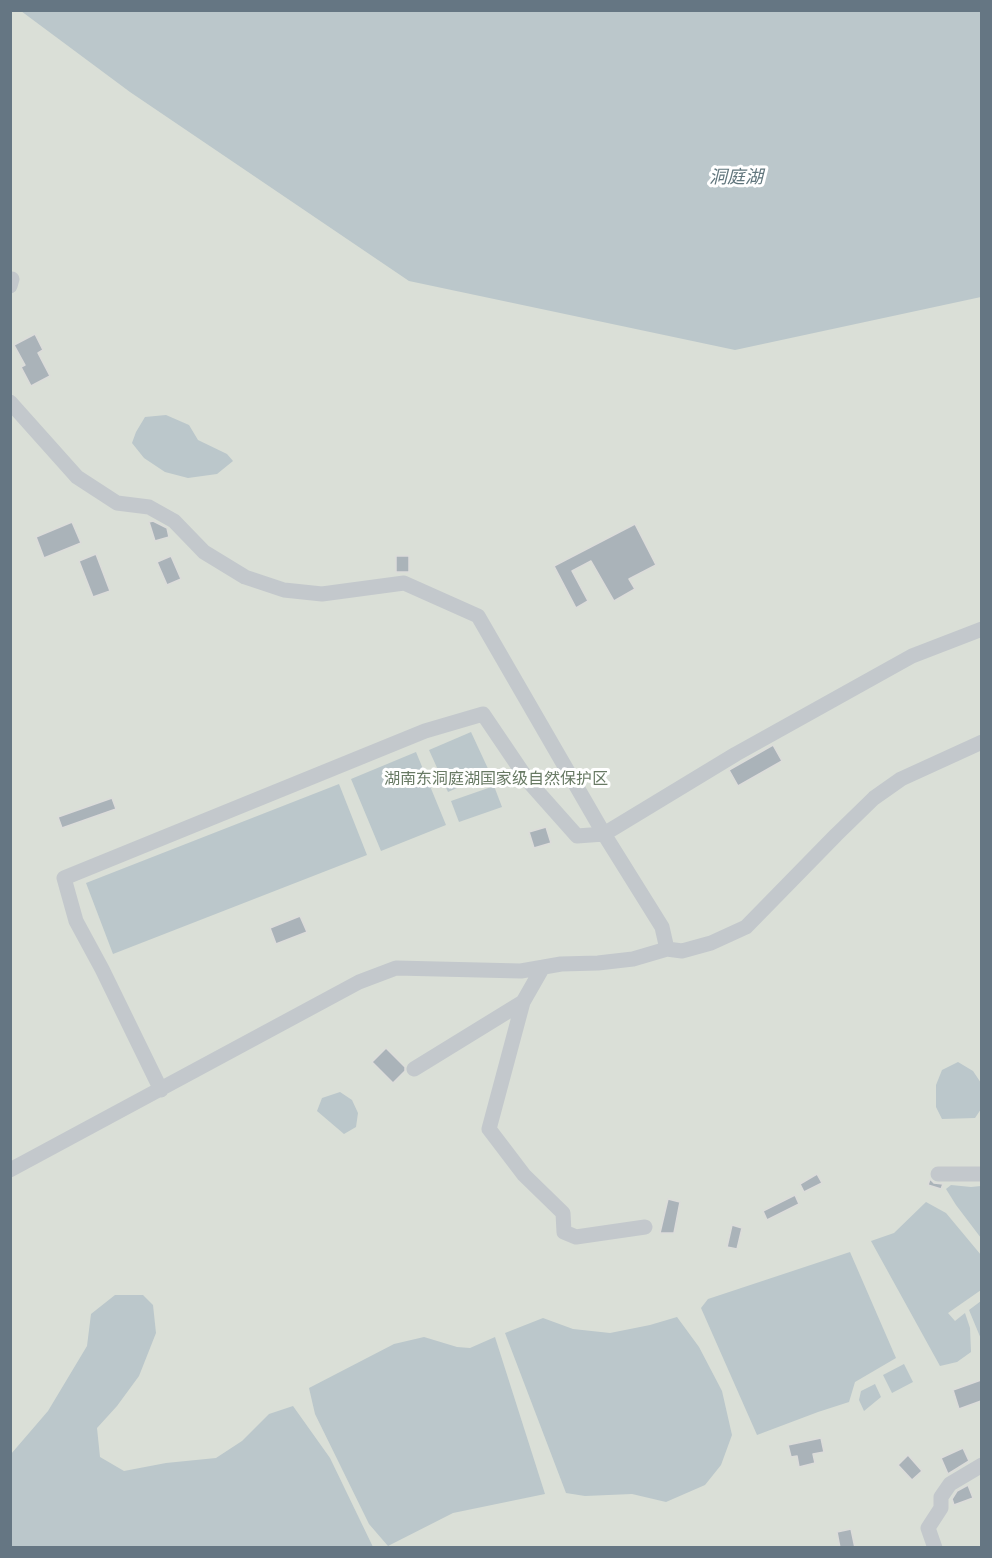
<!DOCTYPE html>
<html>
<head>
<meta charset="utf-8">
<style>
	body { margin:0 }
	#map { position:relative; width:992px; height:1558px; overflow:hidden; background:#fafaf8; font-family:Inter,sans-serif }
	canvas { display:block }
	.frame { position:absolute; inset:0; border:12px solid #657683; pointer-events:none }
</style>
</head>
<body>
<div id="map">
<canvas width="992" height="1558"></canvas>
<div class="frame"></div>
</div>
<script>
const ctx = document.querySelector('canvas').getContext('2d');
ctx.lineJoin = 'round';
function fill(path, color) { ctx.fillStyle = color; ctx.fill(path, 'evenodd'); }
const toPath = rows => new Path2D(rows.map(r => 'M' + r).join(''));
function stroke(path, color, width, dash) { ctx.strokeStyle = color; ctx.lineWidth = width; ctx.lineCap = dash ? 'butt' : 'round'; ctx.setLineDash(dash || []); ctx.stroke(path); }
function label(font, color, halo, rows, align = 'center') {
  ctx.font = font + ' Inter,"Noto Sans SC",sans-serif'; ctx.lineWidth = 6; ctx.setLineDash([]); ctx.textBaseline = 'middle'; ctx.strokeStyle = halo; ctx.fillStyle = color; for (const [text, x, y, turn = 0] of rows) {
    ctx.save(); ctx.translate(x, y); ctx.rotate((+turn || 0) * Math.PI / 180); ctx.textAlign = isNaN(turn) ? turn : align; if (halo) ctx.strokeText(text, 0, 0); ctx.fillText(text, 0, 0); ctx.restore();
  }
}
fill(toPath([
	[11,11,981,11,981,1547,11,1547]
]), '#dadfd7');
fill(toPath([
	[21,11,981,11,981,297,735,350,409,281,130,92],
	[166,415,189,425,198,440,227,454,233,461,217,474,188,478,165,472,144,458,132,443,136,432,145,417],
	[471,732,490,773,448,792,429,750],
	[416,752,446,825,381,851,351,779],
	[339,784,367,855,113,954,86,883],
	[494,786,502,807,459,822,451,801],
	[958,1062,973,1071,981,1083,981,1109,975,1118,942,1119,936,1107,936,1085,942,1070],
	[340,1092,352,1100,358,1113,356,1127,344,1134,317,1111,322,1098],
	[951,1185,971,1187,981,1186,981,1238,956,1205,946,1189],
	[926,1202,946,1213,981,1255,981,1290,948,1313,955,1321,965,1313,970,1328,971,1352,957,1362,940,1366,871,1241,894,1233],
	[850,1252,896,1358,855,1382,849,1402,818,1412,757,1435,701,1308,708,1299],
	[115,1295,143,1295,153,1305,156,1333,139,1376,117,1406,97,1428,100,1457,124,1471,166,1463,216,1458,242,1441,269,1414,293,1406,330,1458,373,1547,11,1547,11,1454,48,1411,87,1346,91,1314],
	[981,1301,981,1339,969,1310],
	[677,1317,699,1347,722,1391,732,1435,721,1465,705,1485,666,1502,632,1494,585,1496,566,1493,505,1333,543,1318,573,1329,610,1333,650,1325],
	[424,1337,457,1347,470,1348,495,1337,545,1494,453,1513,388,1546,369,1524,315,1414,309,1388,394,1344],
	[904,1364,913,1382,892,1393,883,1375],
	[875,1384,881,1397,864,1411,859,1400,861,1391]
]), '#bbc7cb');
const building = toPath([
	[35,334,43,350,38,353,50,376,31,386,21,367,25,365,14,345,35,334],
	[153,521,167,528,169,537,155,541,149,522,153,521],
	[72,522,81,543,44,558,36,537,72,522],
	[635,524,656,565,629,579,635,589,614,601,591,561,572,571,588,601,576,608,554,566,635,524],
	[96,554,110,591,93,597,79,561,96,554],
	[171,556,181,579,167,585,157,562,171,556],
	[396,556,409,556,409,572,396,572,396,556],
	[773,745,782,761,738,786,729,770,773,745],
	[112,798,116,809,62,828,58,817,112,798],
	[546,827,551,843,534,848,529,832,546,827],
	[300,916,307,932,276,944,270,928,300,916],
	[386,1048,405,1067,405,1071,393,1083,372,1062,386,1048],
	[817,1174,822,1183,804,1192,800,1184,817,1174],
	[930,1179,934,1183,943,1184,941,1189,928,1185,930,1179],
	[795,1195,799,1204,767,1220,763,1211,795,1195],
	[668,1199,680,1202,674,1233,660,1233,668,1199],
	[732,1225,742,1228,737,1249,727,1247,732,1225],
	[981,1380,981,1401,959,1409,953,1390,981,1380],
	[821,1438,824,1452,813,1454,815,1463,799,1467,797,1456,791,1457,788,1445,821,1438],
	[963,1448,969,1461,948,1474,941,1458,963,1448],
	[908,1455,922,1471,912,1480,898,1465,908,1455],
	[968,1485,973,1498,954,1505,952,1499,957,1491,968,1485],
	[851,1529,855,1548,840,1548,837,1532,851,1529]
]);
fill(building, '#aab3b9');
stroke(building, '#dcdcda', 1.5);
stroke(toPath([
	[10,279,12,279,10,286],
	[10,402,77,477,117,503,149,507,174,521,204,552,245,577,284,590,322,594,404,583,478,616,604,834,662,927,667,949,682,951,711,943,746,927,836,835,874,798,901,779,982,742],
	[523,1002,489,1129,524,1175,563,1213,564,1232,576,1237,645,1227],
	[414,1069,523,1002,543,967],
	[161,1090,102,969,76,921,64,878,425,731,483,714,529,782,577,836,604,834,736,754,912,656,982,629],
	[10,1170,359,982,396,968,521,971,561,964,598,963,633,959,667,949],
	[938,1174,982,1174],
	[935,1548,928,1528,941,1508,941,1497,950,1484,982,1465]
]), '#c3c8cc', 15);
label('16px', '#687a64', '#fff', [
	["湖南东洞庭湖国家级自然保护区",496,779]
]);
label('italic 18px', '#60757c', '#fff', [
	["洞庭湖",736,178]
]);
</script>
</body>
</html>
